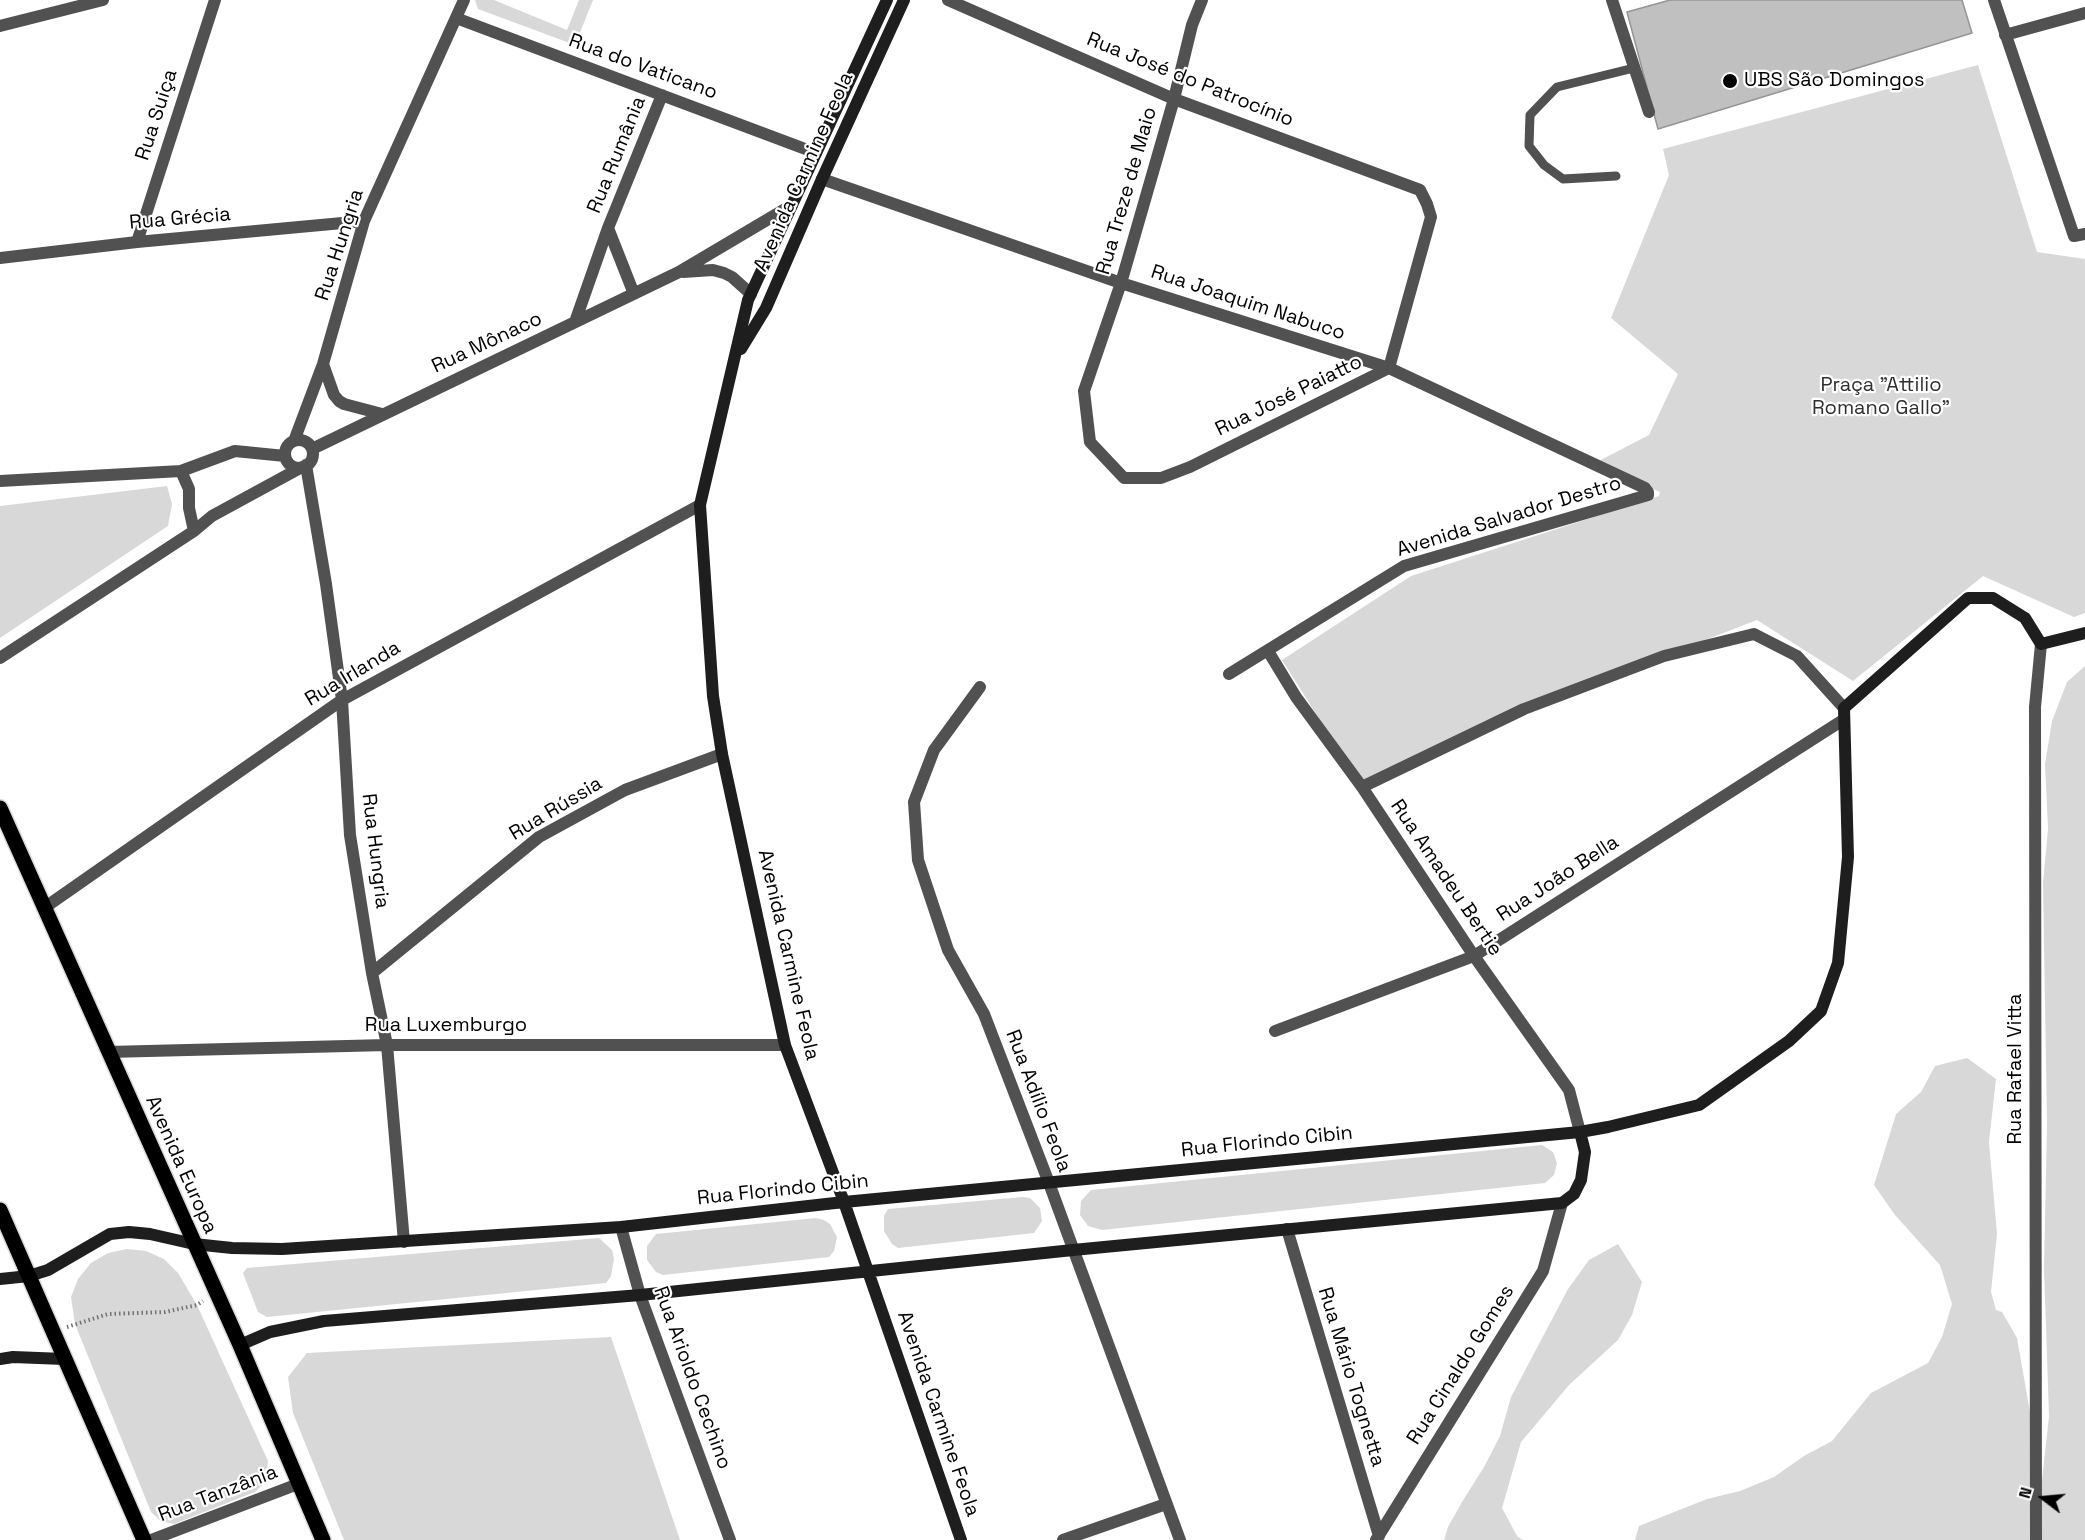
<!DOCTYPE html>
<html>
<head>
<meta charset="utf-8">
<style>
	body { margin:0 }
	#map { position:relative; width:2085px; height:1540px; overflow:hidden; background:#fff; font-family:"Space Grotesk",sans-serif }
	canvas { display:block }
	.north { position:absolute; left:2013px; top:1468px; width:60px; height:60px; -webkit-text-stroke:4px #fff; paint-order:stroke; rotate:286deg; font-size:16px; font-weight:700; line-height:24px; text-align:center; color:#000 }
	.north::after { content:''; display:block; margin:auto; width:21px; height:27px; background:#000; clip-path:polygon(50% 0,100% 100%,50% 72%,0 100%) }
</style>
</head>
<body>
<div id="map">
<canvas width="2085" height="1540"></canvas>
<div class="north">N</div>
</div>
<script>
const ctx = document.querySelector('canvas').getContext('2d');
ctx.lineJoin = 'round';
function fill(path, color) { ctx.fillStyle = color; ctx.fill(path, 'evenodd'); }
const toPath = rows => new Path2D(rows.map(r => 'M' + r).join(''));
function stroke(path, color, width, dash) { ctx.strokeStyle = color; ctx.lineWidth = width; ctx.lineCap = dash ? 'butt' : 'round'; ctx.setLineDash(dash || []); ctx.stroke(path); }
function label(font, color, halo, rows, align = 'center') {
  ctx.font = font + ' "Space Grotesk",sans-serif'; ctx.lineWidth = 4.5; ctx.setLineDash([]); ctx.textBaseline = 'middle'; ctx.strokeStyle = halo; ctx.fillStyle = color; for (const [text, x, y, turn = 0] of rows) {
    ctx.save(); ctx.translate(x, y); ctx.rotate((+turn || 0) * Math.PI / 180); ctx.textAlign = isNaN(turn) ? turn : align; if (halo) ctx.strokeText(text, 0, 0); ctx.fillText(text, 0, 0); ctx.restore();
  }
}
fill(toPath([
	[475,0,494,0,567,30,579,0,593,0,575,45,478,9],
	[1978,65,2037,252,2085,259,2085,613,2074,617,1983,576,1853,681,1757,620,1576,690,1362,787,1282,660,1411,576,1659,496,1660,492,1595,463,1649,435,1678,374,1611,318,1669,175,1663,149],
	[167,486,172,504,168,526,0,638,0,506],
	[2085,666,2085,1540,1635,1540,1639,1526,1707,1499,1740,1491,1774,1477,1804,1456,1832,1441,1871,1393,1928,1363,1942,1337,1952,1304,1940,1265,1895,1215,1874,1185,1896,1114,1921,1092,1935,1066,1967,1058,1996,1079,1989,1142,1997,1234,1991,1292,1996,1310,2002,1312,2017,1338,2042,1481,2049,1416,2044,1268,2047,1123,2043,883,2048,829,2045,764,2052,721,2067,682],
	[1542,1145,1553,1152,1557,1163,1554,1175,1545,1183,1102,1230,1088,1226,1080,1215,1081,1201,1091,1190],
	[1023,1197,1030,1198,1040,1208,1042,1221,1034,1233,898,1248,892,1244,884,1231,884,1216,888,1209],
	[816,1218,824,1220,830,1224,837,1237,834,1251,829,1257,663,1275,656,1272,647,1260,647,1246,656,1234],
	[599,1238,612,1250,614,1259,611,1276,606,1283,267,1317,258,1312,243,1273,247,1268],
	[1618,1244,1642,1282,1632,1315,1618,1340,1569,1385,1521,1442,1502,1508,1517,1536,1523,1540,1444,1540,1448,1527,1462,1502,1484,1467,1500,1436,1511,1397,1568,1289,1589,1260],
	[127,1249,146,1251,164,1259,178,1273,197,1305,268,1461,267,1473,263,1484,255,1492,174,1524,161,1521,151,1512,75,1324,71,1297,78,1279,91,1263,108,1253],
	[611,1337,680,1540,344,1540,293,1413,288,1377,307,1353]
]), '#d8d8d8');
const building = toPath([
	[1670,0,1962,0,1972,33,1658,129,1627,12,1670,0]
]);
fill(building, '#c0c0c0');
stroke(building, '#959595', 1.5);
const primary = toPath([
	[0,808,240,1345,323,1540],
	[0,1210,144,1540]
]);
stroke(primary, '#dbdbdb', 18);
stroke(toPath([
	[67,1327,108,1314,165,1312,197,1305,203,1301]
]), '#737373', 4, [1.5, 3]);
stroke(toPath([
	[1616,176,1563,179,1544,165,1529,146,1530,115,1557,87,1634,68]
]), '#515151', 9);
stroke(toPath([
	[948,0,1174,99,1420,190,1427,204,1431,217,1389,368,1190,467,1161,478,1124,478,1090,442,1084,391,1121,283,1174,99,1192,25,1202,0],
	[1612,0,1649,112],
	[1994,0,2074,236,2085,234],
	[456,18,816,153],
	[0,26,103,0],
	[2005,35,2085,13],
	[822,179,1121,283,1389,368,1645,488,1648,492,1648,495,1404,566,1229,674],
	[608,228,634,294],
	[137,242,215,0],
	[0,258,137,242,364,221],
	[683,272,713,270,724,273,732,277,751,294],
	[575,322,608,228,662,95],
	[323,364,334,395,339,401,344,404,382,414],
	'285 454a14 14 0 1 1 28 0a14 14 0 1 1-28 0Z',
	[294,441,323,364,364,221,464,0],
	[312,449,679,272,792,205],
	[306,465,326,584,342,700,350,835,372,973,387,1045,404,1242],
	[181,471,189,489,189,508,194,531],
	[0,481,181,471,235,451,285,456],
	[1268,651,1296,697,1362,787,1474,956,1569,1090,1580,1132],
	[0,658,194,531,212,516,302,467],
	[980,687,934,750,914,802,918,860,948,950,984,1014,1049,1183,1180,1540],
	[1362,787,1524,709,1664,656,1754,634,1797,656,1844,708],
	[44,908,342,700,700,505],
	[372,973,539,837,625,790,722,754],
	[1275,1031,1474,956,1843,720],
	[108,1052,387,1045,785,1045],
	[621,1227,640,1295,730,1540],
	[1287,1229,1379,1536],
	[151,1540,298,1484],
	[1063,1540,1166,1504],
	[1376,1540,1543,1271,1562,1203],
	[2036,1540,2035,707,2041,644]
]), '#515151', 12);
stroke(toPath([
	[887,0,748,300,700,505,713,696,722,754,785,1045,844,1202,961,1540],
	[741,349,766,308,822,179,904,0],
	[0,1279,29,1276,48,1270,110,1234,129,1232,150,1234,194,1244,232,1248,282,1249,621,1227,844,1202,1580,1132,1608,1127,1699,1105,1789,1041,1821,1011,1838,963,1848,857,1844,708,1968,598,1993,598,2025,618,2041,644,2085,633],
	[240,1345,270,1332,324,1321,640,1295,1073,1250,1562,1203,1574,1194,1581,1180,1585,1152,1580,1132],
	[0,1359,13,1357,64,1359]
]), '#1e1e1e', 12);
stroke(primary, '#000', 15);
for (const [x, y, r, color] of [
	[1730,81,8,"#000"]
]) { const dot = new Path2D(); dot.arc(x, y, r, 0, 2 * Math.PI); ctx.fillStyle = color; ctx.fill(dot); stroke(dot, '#fff', 2); }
label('20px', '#000', '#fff', [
	["Rua do Vaticano",643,67,20],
	["Rua José do Patrocínio",1190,80,22],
	["Rua Suiça",157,115,-72],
	["Rua Rumânia",617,155,-68],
	["Avenida Carmine Feola",804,172,-66],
	["Rua Treze de Maio",1127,191,-74],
	["Rua Grécia",180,219,-5],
	["Rua Hungria",340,245,-72],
	["Rua Joaquim Nabuco",1248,303,18],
	["Rua Mônaco",487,343,-25],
	["Rua José Paiatto",1289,396,-26],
	["Avenida Salvador Destro",1509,517,-17],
	["Rua Irlanda",353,674,-31],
	["Rua Rússia",556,809,-31],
	["Rua Hungria",375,851,83],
	["Rua Amadeu Bertie",1446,878,56],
	["Rua João Bella",1558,879,-33],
	["Avenida Carmine Feola",788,955,77],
	["Rua Luxemburgo",446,1026],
	["Rua Rafael Vitta",2016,1069,-90],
	["Rua Adílio Feola",1038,1101,69],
	["Rua Florindo Cibin",1267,1142,-6],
	["Avenida Europa",181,1165,66],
	["Rua Florindo Cibin",783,1190,-6],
	["Rua Cinaldo Gomes",1461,1365,-58],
	["Rua Mário Tognetta",1351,1377,73],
	["Rua Arioldo Cechino",692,1378,70],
	["Avenida Carmine Feola",938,1414,71],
	["Rua Tanzânia",218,1494,-21]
]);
label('20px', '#000', '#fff', [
	["UBS São Domingos",1744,81]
], 'left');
label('20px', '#2f2f2f', '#fff', [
	["Praça \"Attilio",1881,386],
	["Romano Gallo\"",1881,409]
]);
</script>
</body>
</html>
